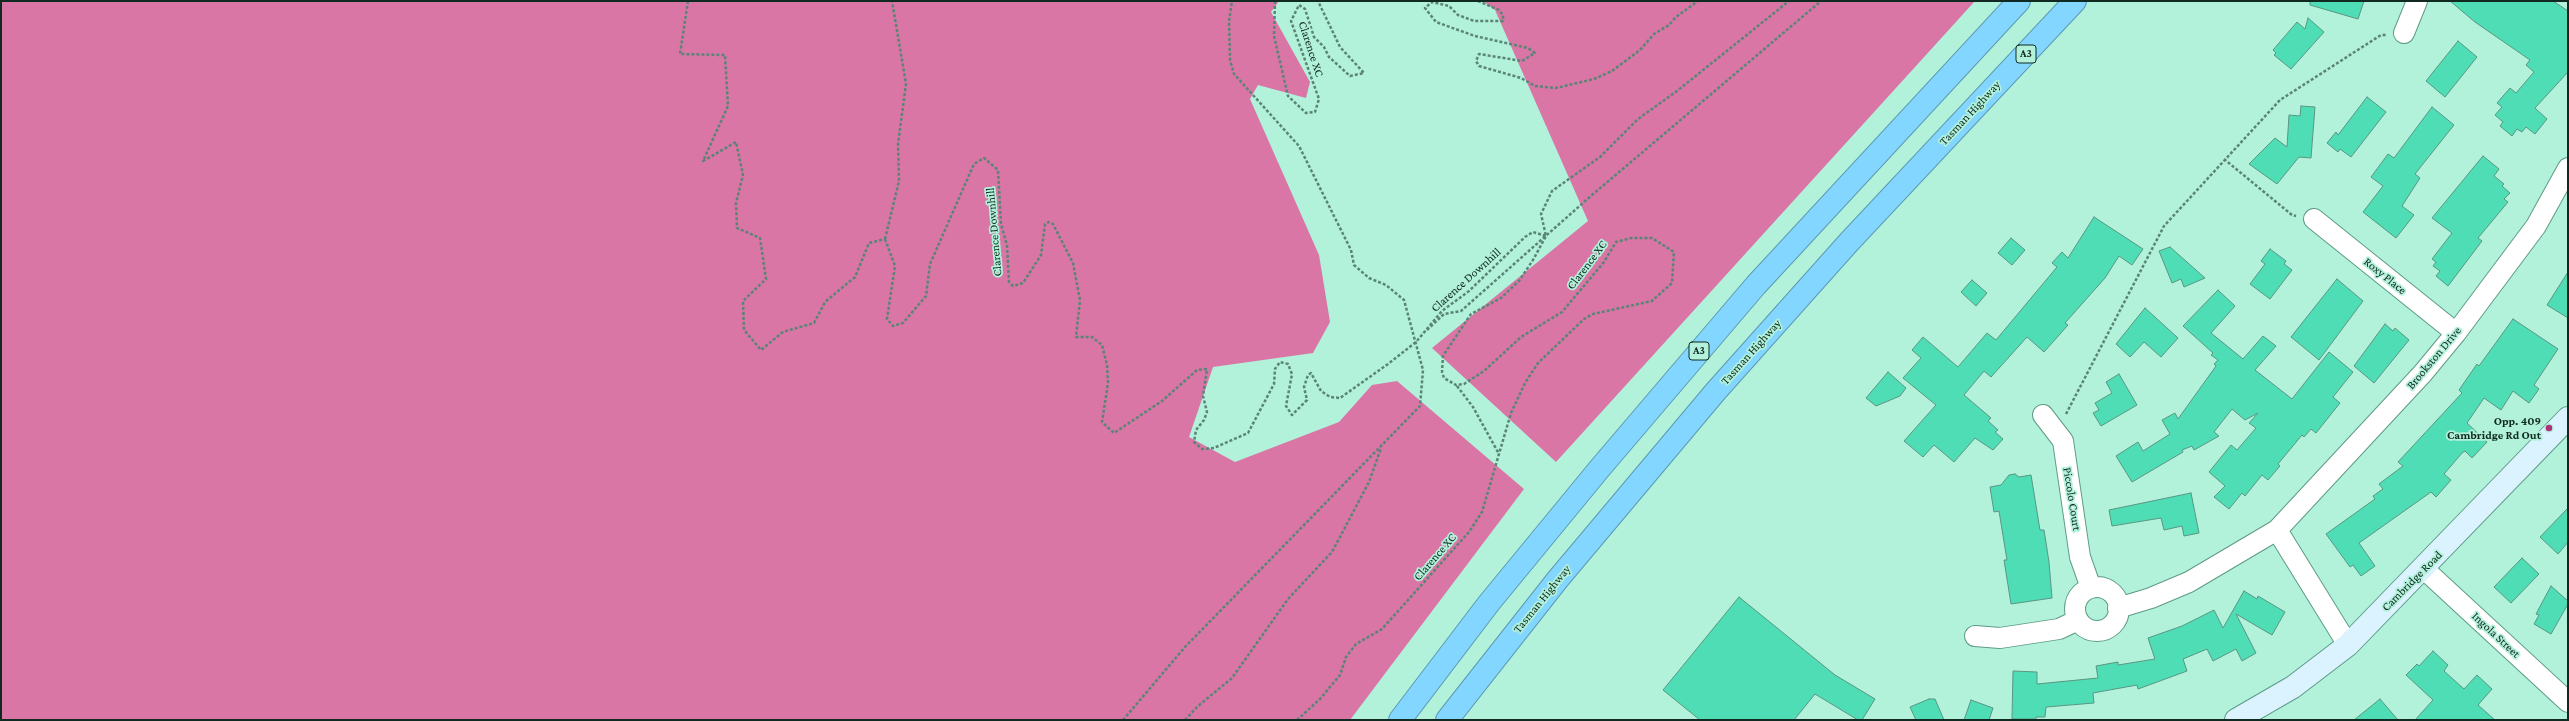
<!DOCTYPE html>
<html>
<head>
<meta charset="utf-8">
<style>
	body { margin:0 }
	#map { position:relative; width:2569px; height:721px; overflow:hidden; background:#b2f1da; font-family:"Crimson Pro",serif }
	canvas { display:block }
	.frame { position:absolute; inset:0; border:2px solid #102a21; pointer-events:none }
</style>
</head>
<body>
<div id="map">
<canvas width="2569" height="721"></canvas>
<div class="frame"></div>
</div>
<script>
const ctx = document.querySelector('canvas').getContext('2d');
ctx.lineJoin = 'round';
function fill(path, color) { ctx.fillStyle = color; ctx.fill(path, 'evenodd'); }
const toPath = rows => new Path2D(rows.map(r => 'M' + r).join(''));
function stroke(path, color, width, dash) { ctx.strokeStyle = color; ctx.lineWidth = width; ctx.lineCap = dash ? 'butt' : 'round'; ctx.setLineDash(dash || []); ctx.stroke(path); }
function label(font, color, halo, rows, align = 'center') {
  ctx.font = font + ' "Crimson Pro",serif'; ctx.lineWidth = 3.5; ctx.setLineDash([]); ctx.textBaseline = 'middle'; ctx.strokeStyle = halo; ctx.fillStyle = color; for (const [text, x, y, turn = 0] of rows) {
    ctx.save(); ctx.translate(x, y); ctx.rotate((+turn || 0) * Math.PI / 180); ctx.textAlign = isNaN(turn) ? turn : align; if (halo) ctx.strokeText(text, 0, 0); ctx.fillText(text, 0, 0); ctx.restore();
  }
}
fill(toPath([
	[1,1,1279,1,1271,12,1310,82,1306,98,1258,85,1250,99,1319,255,1330,322,1313,353,1213,367,1189,437,1235,462,1339,422,1372,385,1397,381,1524,489,1350,720,1,720],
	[1483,1,1975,1,1556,462,1432,348,1588,221,1495,10]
]), '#d976a6');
const building = toPath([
	[2310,1,2364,1,2358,19,2310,5,2310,1],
	[2450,1,2553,1,2568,11,2568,72,2535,108,2547,119,2535,134,2526,127,2522,132,2517,129,2512,136,2500,126,2503,122,2495,115,2502,107,2497,103,2510,88,2516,93,2534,72,2526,65,2530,60,2475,22,2450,1],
	[2308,18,2324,32,2291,69,2274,55,2276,53,2273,50,2297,22,2305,29,2308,18],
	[2458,41,2477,57,2445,97,2426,81,2458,41],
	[2367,97,2386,112,2351,157,2340,149,2338,152,2327,143,2336,132,2338,135,2367,97],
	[2301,106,2315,107,2311,158,2299,157,2277,184,2249,164,2275,138,2287,147,2289,115,2300,116,2301,106],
	[2432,107,2454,125,2415,174,2420,178,2402,206,2414,215,2396,238,2363,212,2383,186,2371,177,2388,154,2394,158,2432,107],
	[2483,156,2499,169,2494,176,2504,184,2502,186,2510,193,2504,199,2508,202,2478,238,2482,241,2448,286,2436,276,2440,271,2433,266,2436,262,2432,259,2452,233,2432,218,2483,156],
	[2094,217,2143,249,2132,265,2119,256,2105,278,2065,323,2068,325,2044,352,2027,337,1991,377,1984,371,1964,395,1991,418,1988,421,1998,430,1995,432,2003,439,1993,450,1975,438,1954,462,1934,445,1923,457,1904,441,1936,405,1903,378,1921,358,1912,350,1923,337,1958,367,1987,333,1996,340,2057,267,2052,263,2062,252,2068,258,2094,217],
	[2011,238,2025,250,2012,265,1998,253,2011,238],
	[2170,247,2205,278,2184,287,2181,279,2172,283,2159,251,2170,247],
	[2270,249,2286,261,2284,264,2292,270,2270,299,2250,284,2265,264,2261,261,2270,249],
	[2568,272,2568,318,2547,305,2568,272],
	[2337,279,2363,301,2319,360,2291,337,2337,279],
	[1972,280,1987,293,1976,306,1961,292,1972,280],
	[2218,290,2235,306,2211,333,2243,359,2263,336,2276,346,2255,370,2292,399,2329,352,2353,372,2333,397,2340,403,2316,433,2311,429,2304,437,2302,435,2278,464,2280,466,2268,480,2262,475,2245,496,2242,493,2229,509,2214,497,2225,486,2209,472,2231,445,2237,450,2256,428,2249,423,2258,413,2245,420,2232,409,2214,432,2219,436,2194,450,2192,446,2182,450,2183,452,2132,482,2116,456,2138,442,2143,451,2170,434,2162,420,2175,413,2178,419,2216,366,2214,364,2218,360,2211,355,2213,353,2183,326,2218,290],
	[2145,308,2178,338,2161,357,2144,342,2130,357,2116,344,2145,308],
	[2513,319,2558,349,2534,385,2539,389,2529,403,2513,391,2501,410,2484,398,2467,423,2487,442,2472,458,2465,451,2462,453,2444,474,2451,480,2436,497,2431,492,2359,543,2375,566,2361,576,2353,565,2350,567,2326,534,2375,499,2373,496,2383,489,2379,484,2403,466,2398,462,2462,393,2459,390,2477,364,2479,366,2513,319],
	[2385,324,2393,331,2395,328,2409,340,2374,383,2354,366,2385,324],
	[1888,372,1906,388,1900,396,1876,406,1866,398,1888,372],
	[2119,374,2137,405,2101,426,2093,413,2099,410,2095,403,2112,393,2106,382,2119,374],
	[2015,474,2019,477,2031,475,2040,530,2044,530,2049,562,2052,598,2011,604,2004,560,2007,560,1999,511,1994,512,1990,487,2001,485,2009,475,2015,474],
	[2191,493,2199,533,2184,536,2182,526,2164,530,2161,518,2112,526,2109,510,2191,493],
	[2568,508,2568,542,2558,554,2540,537,2568,508],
	[2522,558,2539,574,2511,603,2494,587,2522,558],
	[2551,586,2568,601,2568,604,2551,634,2534,624,2539,615,2536,614,2551,586],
	[2244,591,2257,599,2258,596,2285,612,2272,635,2236,614,2256,653,2242,661,2236,649,2213,661,2207,649,2183,659,2187,671,2138,689,2137,685,2093,693,2094,703,2046,707,2045,717,2036,717,2036,719,2012,719,2013,671,2037,672,2037,684,2098,678,2096,666,2118,662,2118,665,2155,659,2148,638,2182,626,2214,610,2223,628,2244,591],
	[1739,597,1835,675,1875,699,1862,720,1858,720,1815,694,1794,720,1700,720,1663,690,1739,597],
	[2433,651,2448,665,2444,671,2464,689,2477,675,2492,689,2478,705,2495,720,2415,720,2433,700,2406,675,2417,664,2419,666,2433,651],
	[1929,699,1935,699,1944,720,1916,720,1910,707,1929,699],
	[2380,699,2398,720,2354,720,2380,699],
	[1971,700,1993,708,1989,720,1964,720,1971,700]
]);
fill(building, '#4fddb5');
stroke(building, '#599682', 1);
const street = toPath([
	[2404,33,2417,1],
	[2314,219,2456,333],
	[2043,415,2063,441,2080,557,2091,588],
	[2277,530,2348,645],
	[2424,569,2568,702],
	'2075 609a22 22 0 1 1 44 0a22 22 0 1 1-44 0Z',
	[2118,608,2151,598,2189,582,2277,530,2423,373,2456,333,2536,226,2568,168],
	[1975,636,2000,638,2059,629,2078,620]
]);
const secondary = toPath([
	[2236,720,2293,687,2348,645,2568,418]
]);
const highway = toPath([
	[1400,720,1489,603,1600,468,1756,285,2019,1],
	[1447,720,1558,579,1716,391,1849,242,2075,1]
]);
stroke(street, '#5e9b86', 22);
stroke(secondary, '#5e9b86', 24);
stroke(highway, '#5b9ab1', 24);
stroke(toPath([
	[688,1,680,54,725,55,728,106,703,161,736,142,743,175,736,203,737,228,760,238,766,279,743,301,744,330,761,350,783,332,814,323,825,302,855,277,869,243,885,239],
	[1275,1,1274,36,1288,96,1306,113,1315,112,1319,99,1291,21,1299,5,1305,9,1314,37,1324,47,1329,57,1350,76,1364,73,1340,47,1318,1],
	[1478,1,1499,10,1503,15,1503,21,1474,21,1458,15,1449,6,1432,2,1425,8,1436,22,1475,36,1528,48,1535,53,1522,61,1479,54,1476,61,1479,66,1521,78,1535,86,1556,88,1594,79,1612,71,1640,50,1654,34,1669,25,1676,17,1698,1],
	[2224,159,2292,215,2296,216],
	[885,239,895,266,887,319,893,326,903,323,926,296,930,264,974,164,984,158,998,170,1001,224,1007,245,1009,282,1013,286,1023,283,1041,255,1045,224,1049,222,1053,224,1073,263,1080,300,1076,337,1092,337,1102,345,1107,365,1108,383,1102,422,1114,433,1162,401,1197,370,1207,369,1203,396,1207,412,1204,420,1196,430,1194,442,1202,449,1214,448,1248,433,1274,384,1275,369,1280,362,1288,364,1292,374,1286,406,1292,415,1307,400,1304,387,1308,375,1311,373,1321,391,1330,397,1340,398,1388,364,1416,342,1442,311,1469,291,1525,237,1533,232,1546,236],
	[885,239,899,181,898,144,906,84,892,1],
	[1427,330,1444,314,1461,311,1592,195,1821,1],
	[1457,386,1473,407,1499,454],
	[2066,414,2164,226,2280,100,2381,35,2387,35],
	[1123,720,1185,647,1420,406,1423,370,1404,300,1386,285,1369,278,1354,265,1351,250,1299,146,1234,74,1230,60,1229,21,1232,1],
	[1185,720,1198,706,1232,678,1288,599,1332,552,1369,482,1381,448],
	[1297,720,1320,699,1340,675,1346,657,1356,644,1382,629,1469,532,1482,512,1511,413,1525,383,1538,363,1584,319,1593,314,1652,301,1672,283,1674,252,1652,238,1631,238,1616,242,1604,262,1562,312,1521,337,1484,371,1464,384,1456,385,1444,378,1442,372,1443,356,1471,314,1501,298,1519,281,1533,260,1546,236,1541,214,1552,191,1600,157,1638,119,1677,91,1789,1]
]), '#5a8576', 2.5, [3, 2]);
stroke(street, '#fff', 20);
stroke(secondary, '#daf3ff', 22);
stroke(highway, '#83d6ff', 22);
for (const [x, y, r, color] of [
	[2549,428,4,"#b12e78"]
]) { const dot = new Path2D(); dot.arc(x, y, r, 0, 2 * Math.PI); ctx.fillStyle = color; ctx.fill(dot); stroke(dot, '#b2f1da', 1.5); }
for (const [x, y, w] of [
	[2026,54,20],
	[1699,351,20]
]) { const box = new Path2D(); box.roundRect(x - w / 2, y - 9, w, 18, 3); ctx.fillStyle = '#b2f1da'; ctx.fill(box); stroke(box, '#102a21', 1); }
label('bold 11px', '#102a21', null, [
	["A3",2026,54],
	["A3",1699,351]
]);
label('12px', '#102a21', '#b2f1da', [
	["Clarence XC",1311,49,72],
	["Tasman Highway",1970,113,-47],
	["Clarence Downhill",994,232,-95],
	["Clarence XC",1587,265,-53],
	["Roxy Place",2385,276,39],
	["Clarence Downhill",1466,280,-42],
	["Tasman Highway",1751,352,-48],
	["Brookston Drive",2434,358,-50],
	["Piccolo Court",2072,499,81],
	["Clarence XC",1435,557,-49],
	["Cambridge Road",2412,581,-45],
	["Tasman Highway",1542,599,-51],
	["Ingola Street",2496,635,43]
]);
label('bold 12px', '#102a21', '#b2f1da', [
	["Opp. 409",2541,421],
	["Cambridge Rd Out",2541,435]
], 'right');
</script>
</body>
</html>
